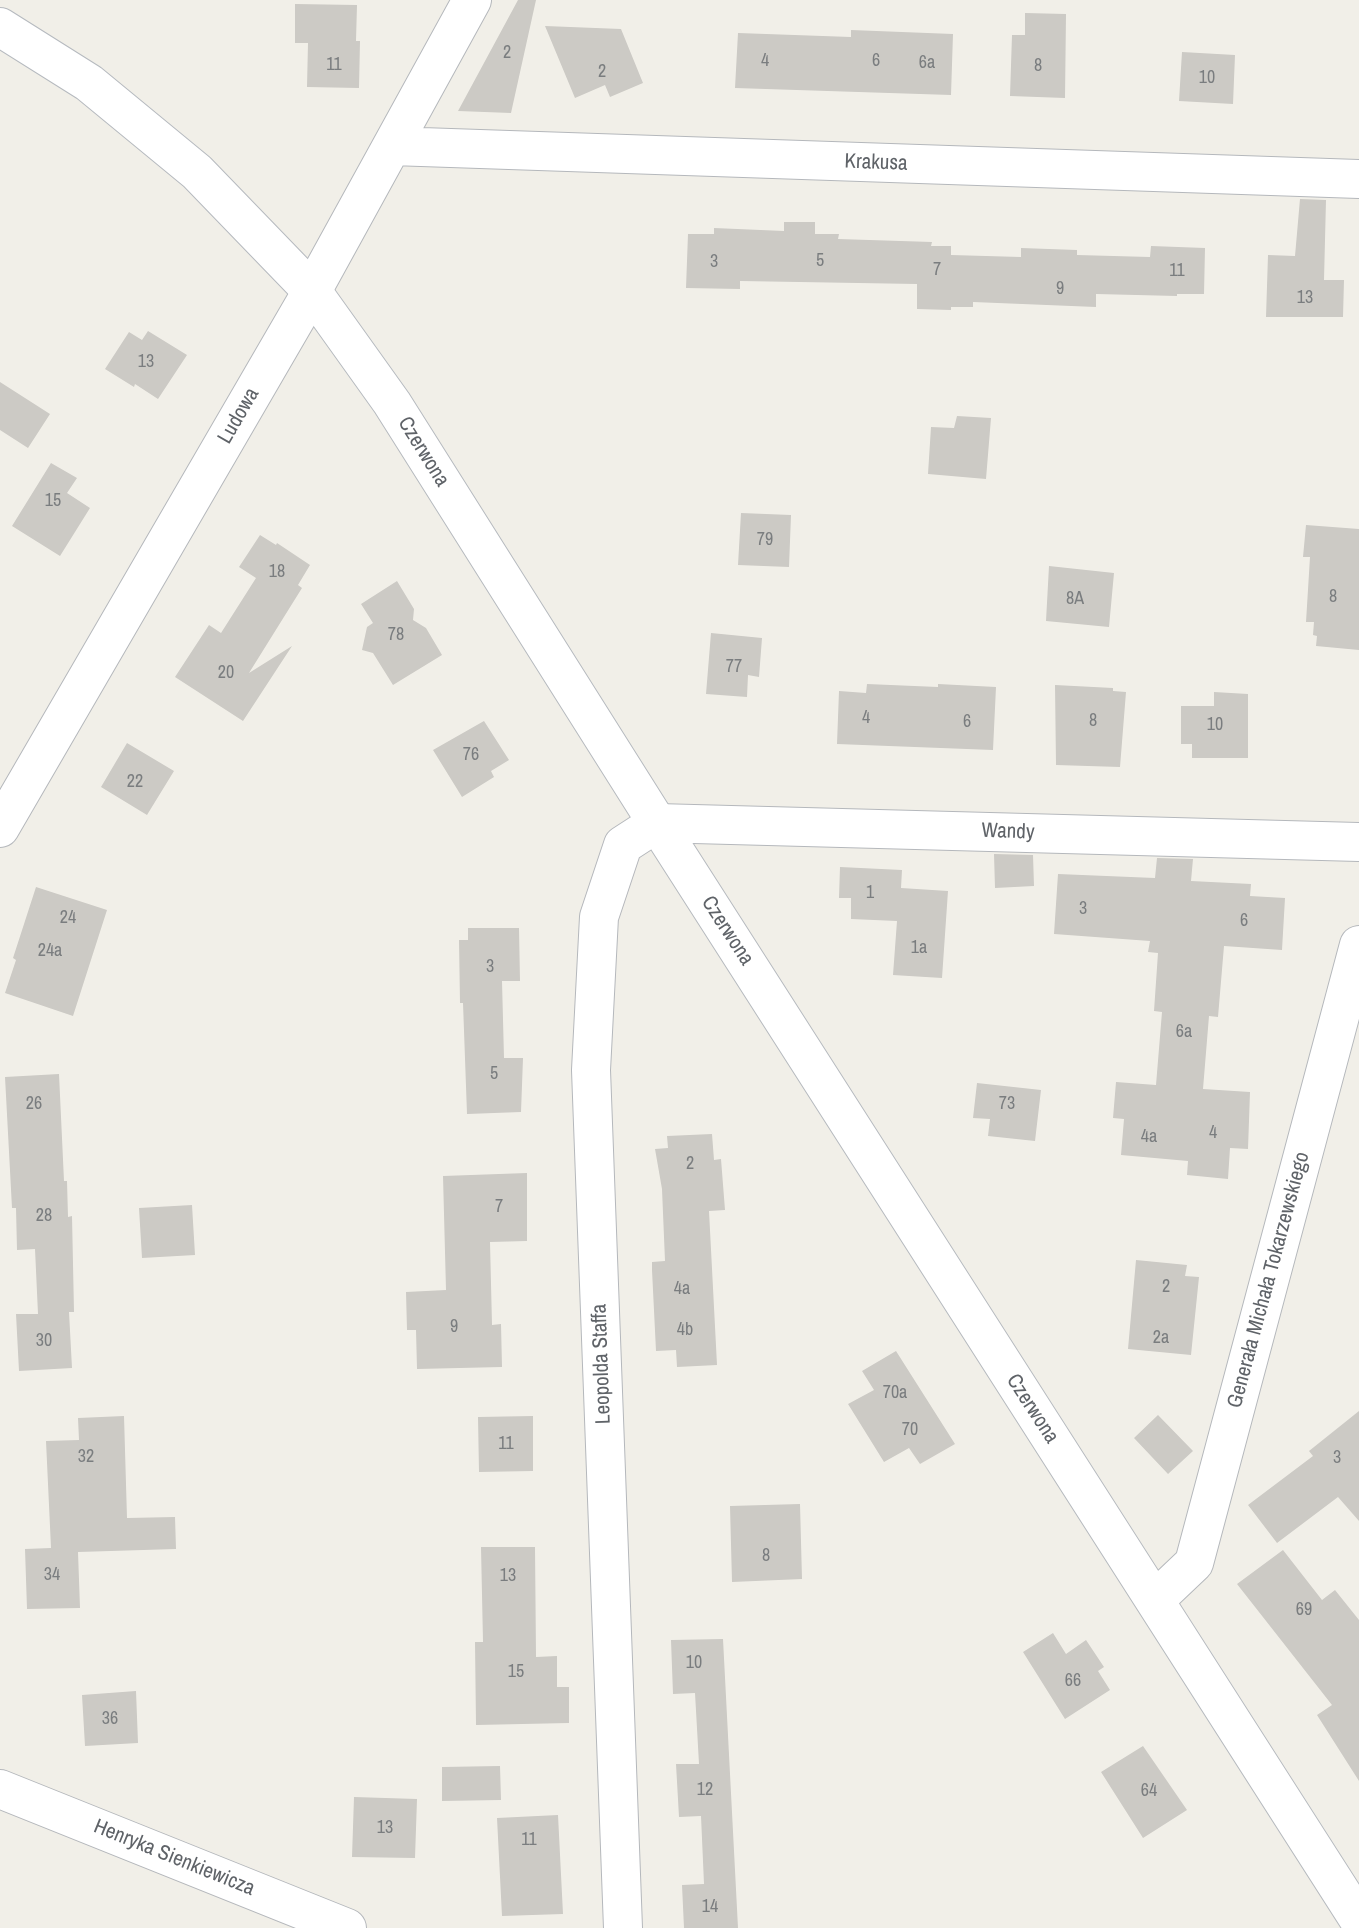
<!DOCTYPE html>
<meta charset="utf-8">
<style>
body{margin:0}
canvas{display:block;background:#f1efe8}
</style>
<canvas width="1359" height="1928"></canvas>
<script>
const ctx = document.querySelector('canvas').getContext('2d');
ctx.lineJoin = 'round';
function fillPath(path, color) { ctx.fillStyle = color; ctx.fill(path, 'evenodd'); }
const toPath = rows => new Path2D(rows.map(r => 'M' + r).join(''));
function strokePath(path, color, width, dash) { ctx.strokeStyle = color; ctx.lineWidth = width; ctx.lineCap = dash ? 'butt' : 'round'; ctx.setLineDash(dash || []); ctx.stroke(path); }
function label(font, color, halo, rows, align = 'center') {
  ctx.font = font + ' "Archivo Narrow",sans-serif'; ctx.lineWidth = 7; ctx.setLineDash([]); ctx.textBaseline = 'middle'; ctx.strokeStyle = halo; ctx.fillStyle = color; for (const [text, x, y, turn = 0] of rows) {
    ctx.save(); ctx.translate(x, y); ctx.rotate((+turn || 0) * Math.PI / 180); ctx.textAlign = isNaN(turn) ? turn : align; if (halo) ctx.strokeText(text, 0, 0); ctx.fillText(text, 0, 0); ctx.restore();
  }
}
fillPath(toPath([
 [518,0,536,0,511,113,458,111],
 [295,4,357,5,356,41,360,41,359,88,307,87,308,43,295,43],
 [1025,13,1066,14,1065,98,1010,96,1012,35,1025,35],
 [545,26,621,29,643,83,610,97,605,85,575,98],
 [851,30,953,34,951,95,735,88,738,33,851,37],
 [1182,52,1235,55,1233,104,1179,101],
 [1300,199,1326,200,1324,280,1344,280,1343,317,1266,317,1268,255,1295,256],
 [784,222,815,222,815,234,839,234,838,239,932,242,931,246,951,246,951,255,1021,257,1021,248,1077,250,1077,255,1150,257,1151,246,1205,248,1204,294,1177,294,1177,296,1096,294,1096,307,973,302,973,307,951,307,951,310,917,309,917,284,740,281,740,289,686,288,688,234,714,234,714,228,784,231],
 [148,331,187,355,158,399,135,384,134,387,105,369,129,332,142,340],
 [0,382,50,414,28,448,0,430],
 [957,416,991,418,986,479,928,474,931,427,954,428],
 [51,463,77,478,67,493,90,508,60,556,12,526],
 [741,513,791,515,789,567,738,565],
 [1306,525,1359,529,1359,650,1316,646,1317,636,1313,635,1314,622,1306,622,1310,557,1303,557],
 [260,535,276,545,277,543,310,565,298,585,302,588,249,673,292,646,243,721,175,677,209,625,221,633,256,578,239,567],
 [1049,566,1114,573,1109,627,1046,621],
 [397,581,414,609,413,620,426,628,442,655,393,685,373,653,362,650,367,627,373,623,361,604],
 [711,633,762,638,759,677,748,675,747,697,706,694],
 [867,684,938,687,938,684,996,687,993,750,837,744,839,691,866,693],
 [1055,685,1113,688,1113,691,1126,692,1120,767,1056,765],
 [1214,692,1248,694,1248,758,1192,758,1192,744,1181,744,1181,706,1214,706],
 [484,721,509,760,491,771,494,777,462,797,433,750],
 [127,743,174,771,147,815,101,787],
 [994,854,1033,855,1034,886,995,888],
 [1157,858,1193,859,1191,881,1251,884,1250,896,1285,898,1282,950,1224,946,1218,1017,1209,1016,1203,1089,1250,1092,1248,1149,1230,1148,1228,1179,1187,1175,1188,1161,1121,1155,1124,1119,1113,1118,1116,1082,1156,1085,1162,1012,1154,1011,1158,953,1148,952,1150,941,1054,934,1058,874,1155,878],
 [840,867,902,870,901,888,948,891,942,978,893,975,897,921,851,919,851,898,839,898],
 [36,887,107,910,73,1016,5,993,16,960,13,958],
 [468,928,519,928,520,981,502,981,504,1058,523,1058,521,1112,467,1114,463,1003,460,1003,459,940,468,940],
 [59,1074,64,1181,67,1181,68,1217,72,1216,74,1312,69,1312,72,1368,19,1371,16,1314,38,1314,35,1249,17,1250,16,1208,12,1208,5,1077],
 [977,1083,1041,1090,1035,1141,988,1136,990,1119,973,1118],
 [712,1134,714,1160,721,1159,725,1210,709,1211,717,1365,677,1367,676,1350,656,1351,652,1270,652,1262,665,1261,662,1189,655,1149,668,1148,667,1136],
 [527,1173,527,1241,490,1242,492,1325,501,1324,502,1367,417,1369,416,1330,407,1330,406,1292,446,1290,443,1176],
 [192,1205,195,1255,142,1258,139,1208],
 [1136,1260,1187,1265,1185,1276,1199,1277,1191,1355,1128,1349],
 [896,1351,955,1444,920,1464,909,1448,884,1462,848,1404,874,1390,862,1371],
 [1359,1411,1359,1521,1338,1497,1277,1543,1248,1505,1313,1456,1309,1451],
 [1158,1415,1193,1451,1168,1474,1134,1438],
 [124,1416,127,1518,175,1517,176,1549,78,1552,80,1608,27,1609,25,1549,51,1548,46,1441,79,1440,78,1418],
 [533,1416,533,1471,479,1472,478,1417],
 [800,1504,802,1579,732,1582,730,1506],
 [481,1547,535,1547,536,1657,557,1656,557,1687,569,1687,569,1723,476,1725,475,1642,483,1642],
 [1283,1550,1322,1600,1335,1590,1359,1620,1359,1781,1317,1715,1332,1705,1237,1584],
 [1053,1633,1066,1654,1086,1640,1104,1667,1098,1671,1110,1690,1065,1719,1023,1652],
 [723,1639,738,1928,684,1928,682,1885,704,1884,701,1816,679,1817,676,1764,699,1764,695,1693,673,1694,671,1640],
 [136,1691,138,1743,85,1746,82,1695],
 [1143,1746,1187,1810,1143,1838,1101,1772],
 [500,1766,501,1800,442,1801,442,1767],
 [354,1797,417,1799,415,1858,352,1857],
 [558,1815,563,1914,502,1916,497,1818]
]), '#cccac5');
const street = toPath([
 [392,146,1359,179],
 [0,828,312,291,472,0],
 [1155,1600,1194,1563,1359,945],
 [0,1789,347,1928],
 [623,1928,591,1070,599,917,623,845,657,823,1359,842]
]);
const secondary = toPath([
 [0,27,89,83,197,172,312,291,392,403,657,823,1359,1920]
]);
strokePath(street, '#b5b8bc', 40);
strokePath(secondary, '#b6babf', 40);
strokePath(street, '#fff', 38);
strokePath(secondary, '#fff', 38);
label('18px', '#7a7d7f', null, [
 ["2",507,53],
 ["4",765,61],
 ["6",876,61],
 ["6a",927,63],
 ["11",334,65],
 ["8",1038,66],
 ["2",602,72],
 ["10",1207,78],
 ["5",820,261],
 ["3",714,262],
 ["7",937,270],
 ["11",1177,271],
 ["9",1060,289],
 ["13",1305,298],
 ["13",146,362],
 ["15",53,501],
 ["79",765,540],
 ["18",277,572],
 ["8",1333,597],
 ["8A",1075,599],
 ["78",396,635],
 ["77",734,667],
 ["20",226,673],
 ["4",866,718],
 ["8",1093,721],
 ["6",967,722],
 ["10",1215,725],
 ["76",471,755],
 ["22",135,782],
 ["1",870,893],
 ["3",1083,909],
 ["24",68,918],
 ["6",1244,921],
 ["1a",919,948],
 ["24a",50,951],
 ["3",490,967],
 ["6a",1184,1032],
 ["5",494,1074],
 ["26",34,1104],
 ["73",1007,1104],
 ["4",1213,1133],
 ["4a",1149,1137],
 ["2",690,1164],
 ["7",499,1207],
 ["28",44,1216],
 ["2",1166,1287],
 ["4a",682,1289],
 ["9",454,1327],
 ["4b",685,1330],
 ["2a",1161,1338],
 ["30",44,1341],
 ["70a",895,1393],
 ["70",910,1430],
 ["11",506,1444],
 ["32",86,1457],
 ["3",1337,1458],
 ["8",766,1556],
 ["34",52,1575],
 ["13",508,1576],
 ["69",1304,1610],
 ["10",694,1663],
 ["15",516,1672],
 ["66",1073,1681],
 ["36",110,1719],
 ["12",705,1790],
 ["64",1149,1791],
 ["13",385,1828],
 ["11",529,1840],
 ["14",710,1907]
]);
label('21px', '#5f6368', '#fff', [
 ["Krakusa",876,163,2],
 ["Ludowa",239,416,-60],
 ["Czerwona",423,452,58],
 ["Wandy",1008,832,2],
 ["Czerwona",727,931,57],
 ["Generała Michała Tokarzewskiego",1269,1280,-75],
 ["Leopolda Staffa",602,1364,-92],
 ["Czerwona",1032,1409,57],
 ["Henryka Sienkiewicza",174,1858,22]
]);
</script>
